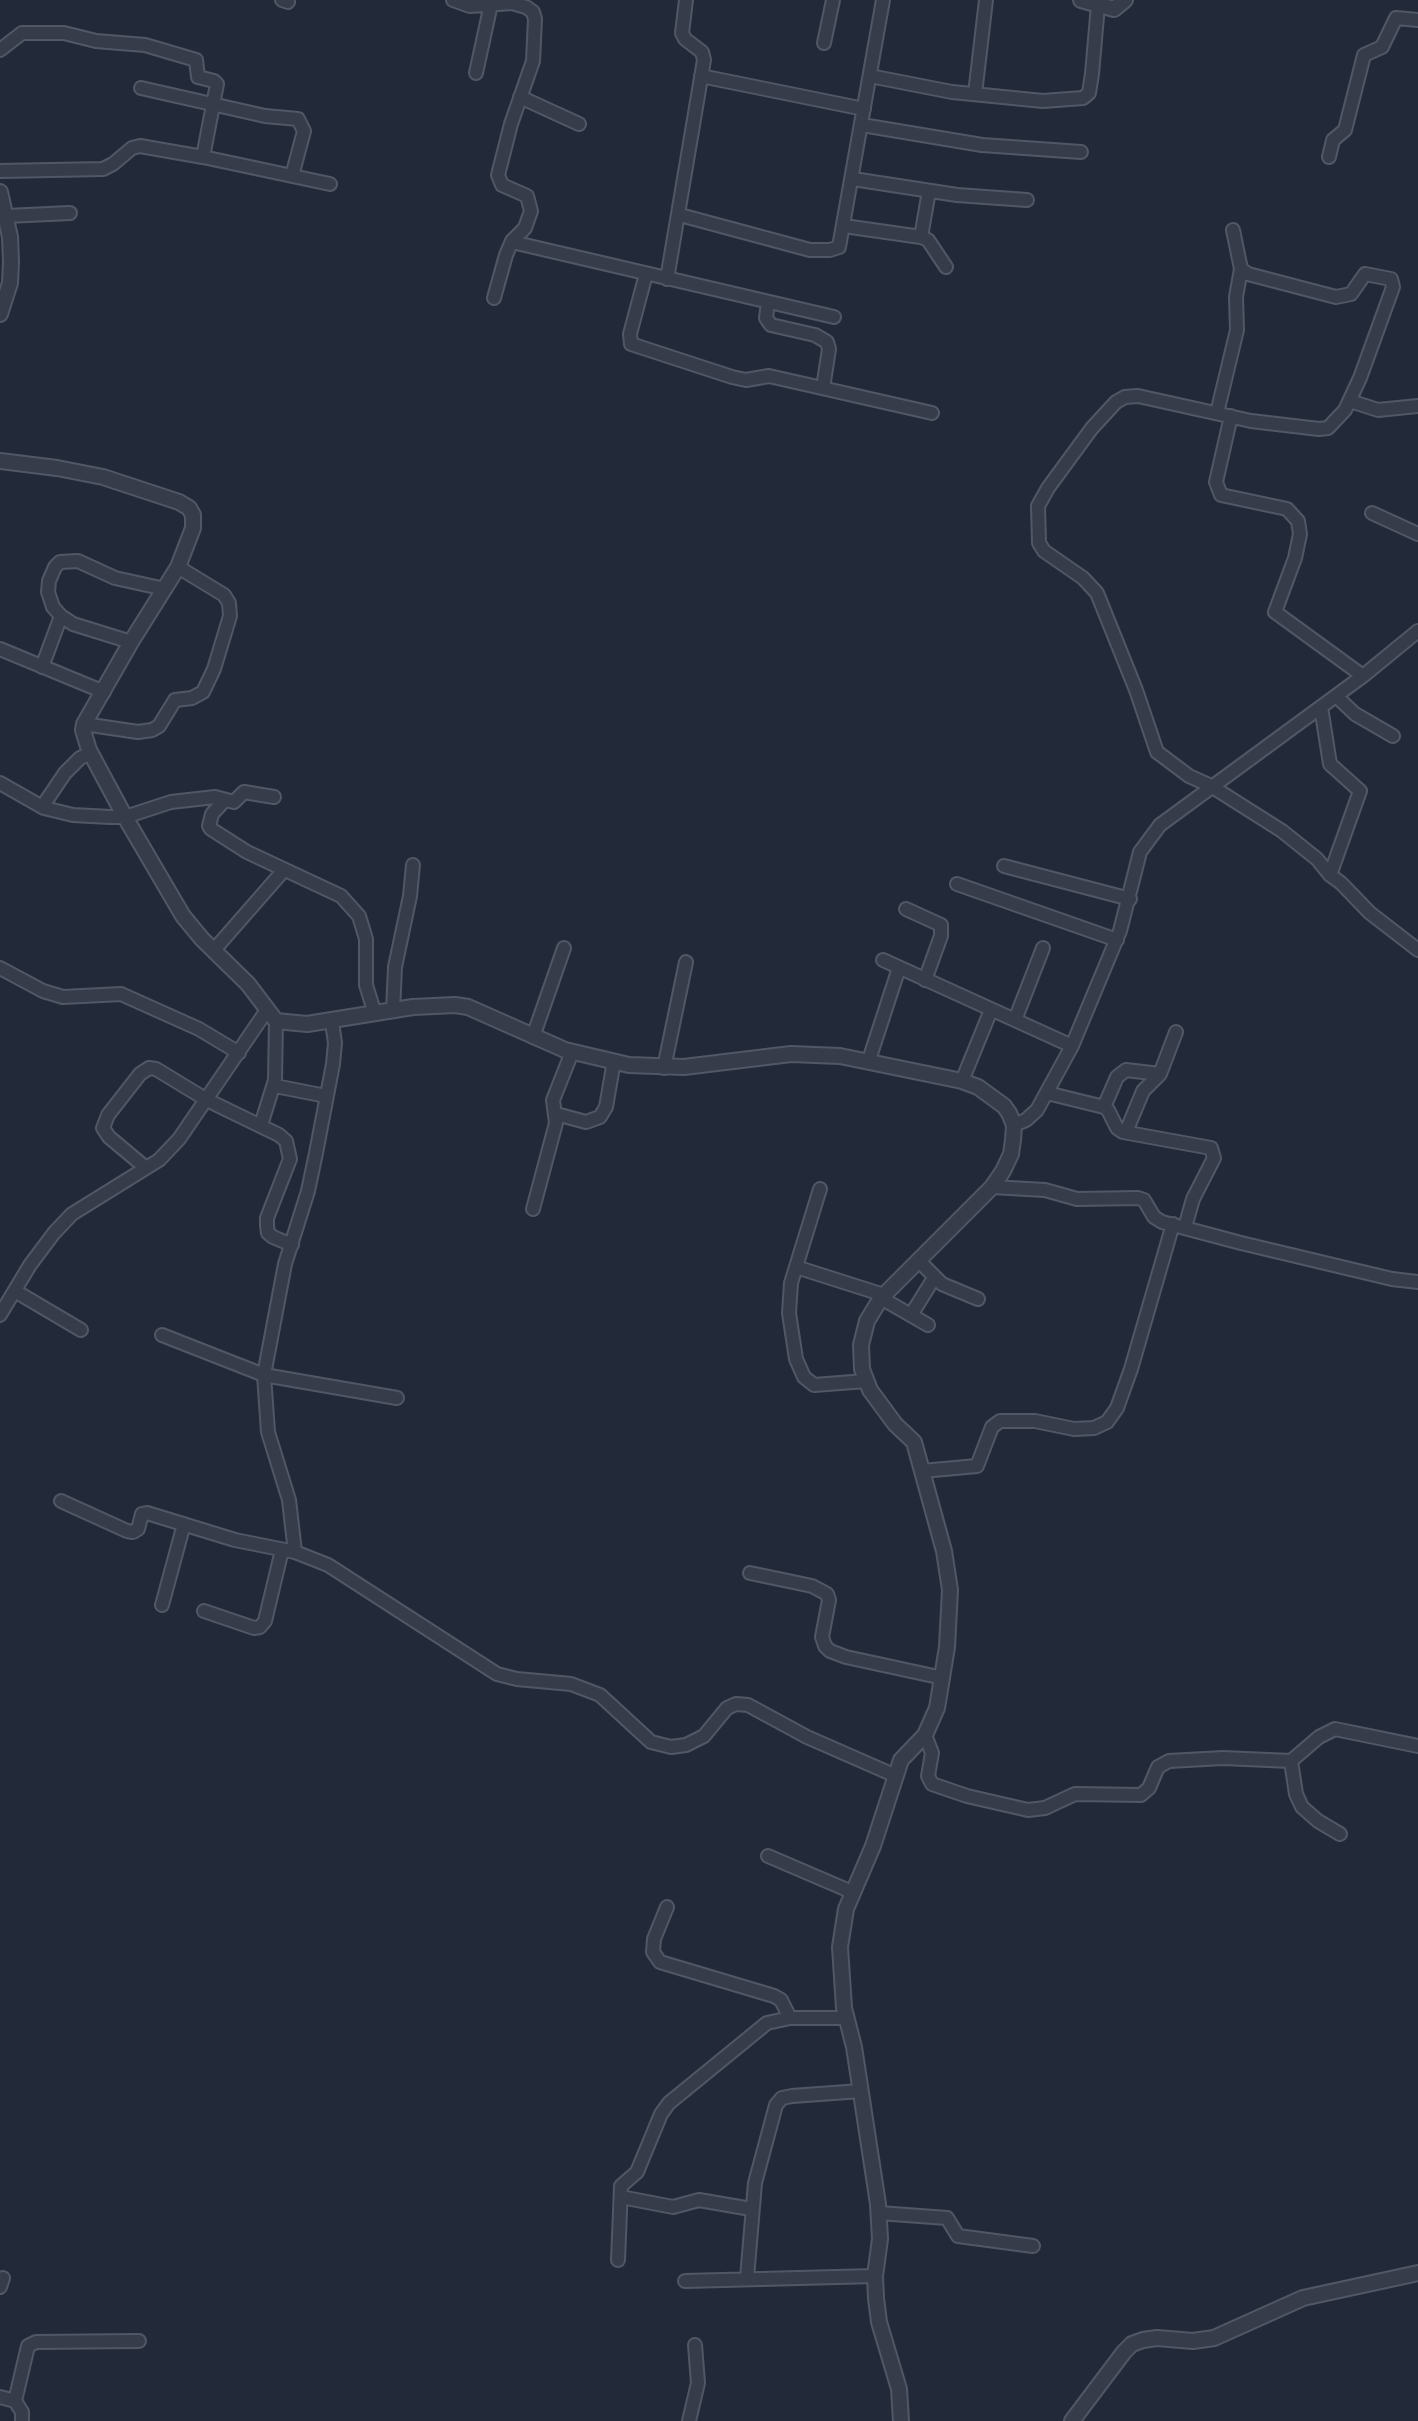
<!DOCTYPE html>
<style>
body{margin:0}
canvas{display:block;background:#222a3a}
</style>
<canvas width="1418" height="2421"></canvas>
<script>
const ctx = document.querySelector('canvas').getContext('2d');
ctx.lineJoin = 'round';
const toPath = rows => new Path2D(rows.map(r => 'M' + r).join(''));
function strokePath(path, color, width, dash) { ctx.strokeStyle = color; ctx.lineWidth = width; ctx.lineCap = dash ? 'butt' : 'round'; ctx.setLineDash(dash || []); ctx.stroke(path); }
const minor = toPath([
 [282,0,288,2],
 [453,0,470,6,512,3,526,7,533,12,535,19,533,61,511,124,498,175,502,185,527,196,531,211,525,228,512,241,506,255,494,298],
 [824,43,833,0],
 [0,50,22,33,64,33,96,41,145,45,196,60,198,77,214,81,217,84,203,157],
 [476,73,491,4],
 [701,76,864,109],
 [870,76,952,92,993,96,1043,101,1083,98,1089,93,1092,74,1098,5],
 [141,88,265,116,298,119,304,131,292,176],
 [975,94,986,0],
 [520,97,579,124],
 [862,125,982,145,1081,152],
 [1329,157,1333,140,1345,130,1364,55,1382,47,1396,18,1418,20],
 [0,171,103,169,113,164,132,148,140,146,203,157,330,184],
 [853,179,957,195,1027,200],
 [680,215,810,250,830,250,839,247,883,0],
 [6,216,70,213],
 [844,226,921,237,928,240,946,267],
 [1233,230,1241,269,1248,274,1336,297,1351,294,1365,274,1391,279,1393,287,1360,378,1345,410,1328,428,1319,429,1251,421,1138,396,1125,397,1116,402,1092,428,1048,488,1038,506,1039,543,1044,551,1083,578,1097,593,1136,690,1157,752,1189,776,1211,786,1282,831,1317,859,1330,875,1341,883,1370,913,1418,950],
 [921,237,929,191],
 [512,242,834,317],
 [646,274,630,334,631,344,732,377,746,380,769,376,932,413],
 [667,279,704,60,702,52,685,39,682,33,686,0],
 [768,302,766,318,771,325,815,335,827,342,829,349,823,388],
 [1350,401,1378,410,1418,406],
 [1217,413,1237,330,1236,297,1241,269],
 [1231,416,1216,482,1221,495,1287,509,1298,521,1300,534,1295,558,1275,612,1363,676],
 [1372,513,1418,534],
 [131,642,73,624,61,616,53,607,48,592,49,581,55,567,60,562,78,561,115,578,165,589],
 [0,649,104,692],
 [42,667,61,616],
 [1336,696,1355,714,1393,736],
 [1321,707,1330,764,1360,791,1330,875],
 [84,724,138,732,152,730,159,726,175,700,192,698,203,692,214,669,230,616,229,603,224,595,178,567],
 [0,783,44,808,73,815,110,817,125,817,171,802,215,797,234,802,244,792,274,797],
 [225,800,212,814,209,826,211,829,247,852,341,896,359,916,366,939,366,985,375,1014],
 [42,807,65,773,80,758,91,753],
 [1004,866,1130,899],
 [957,884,1117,940],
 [906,909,941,925,941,936,925,980],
 [214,950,284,870],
 [883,960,1072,1046],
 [0,968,43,991,63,997,121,994,199,1029,239,1053],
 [393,1011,395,967,410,896,413,865],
 [1015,1020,1043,948],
 [533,1037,564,948],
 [869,1060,899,968],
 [664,1068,686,962],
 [962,1081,991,1010],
 [275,1086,326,1096],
 [1047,1093,1104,1107,1108,1110,1117,1128,1123,1132,1211,1148,1214,1158,1193,1199,1185,1227],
 [1104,1107,1117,1077,1126,1070,1160,1074],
 [556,1114,586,1122,600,1117,606,1107,614,1061],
 [261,1125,275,1080,276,1021],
 [1014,1125,1026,1120,1037,1110,1072,1046,1120,931,1140,852,1160,825,1363,676,1418,631],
 [1126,1132,1143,1091,1160,1074,1176,1032],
 [146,1168,109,1137,103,1128,108,1115,140,1074,149,1068,156,1069,207,1100,279,1135,286,1141,290,1159,267,1218,267,1226,268,1233,273,1237,292,1245],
 [992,1187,1045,1190,1077,1199,1138,1198,1144,1200,1154,1217,1162,1222,1241,1243,1392,1279,1418,1282],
 [820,1189,791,1283,789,1313,796,1359,804,1377,814,1385,866,1381],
 [533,1209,556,1123,553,1100,572,1052],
 [918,1260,942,1284,978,1299],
 [796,1267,884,1295],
 [15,1291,81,1330],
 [881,1298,928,1325],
 [0,1315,30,1265,54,1233,72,1214,159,1160,179,1139,267,1010],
 [911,1315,934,1278],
 [162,1335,264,1375,397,1398],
 [922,1471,977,1466,992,1427,1000,1421,1035,1421,1074,1429,1094,1428,1107,1422,1117,1408,1131,1369,1173,1224],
 [61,1501,127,1531,133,1532,138,1529,142,1514,147,1513,235,1540,295,1552,328,1565,497,1674,517,1679,571,1684,600,1695,651,1742,671,1747,686,1745,704,1736,727,1708,736,1704,748,1705,807,1737,896,1776],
 [295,1552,289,1500,268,1432,264,1375,285,1264,308,1191,316,1153,333,1064,335,1043,332,1022],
 [750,1573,812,1586,827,1594,829,1600,822,1637,825,1646,830,1651,846,1657,943,1678],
 [162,1605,184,1524],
 [204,1611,254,1628,260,1627,265,1621,282,1550],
 [925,1735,932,1753,928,1776,932,1784,967,1796,1028,1810,1045,1808,1075,1794,1141,1795,1149,1788,1158,1767,1169,1761,1223,1758,1291,1761,1319,1737,1335,1729,1418,1746],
 [1291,1761,1296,1794,1302,1807,1318,1821,1340,1834],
 [768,1856,852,1892],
 [667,1907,654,1939,653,1952,660,1962,774,1996,781,2000,790,2018],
 [621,2197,673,2207,699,2200,751,2209],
 [879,2213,947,2218,958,2236,1033,2246],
 [618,2260,621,2186,637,2172,661,2114,669,2103,767,2023,790,2018,846,2018],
 [747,2278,755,2183,776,2105,782,2098,792,2096,861,2091],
 [685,2281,875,2276],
 [0,2287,3,2278],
 [0,2397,15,2401,22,2412,22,2421],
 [15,2401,28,2346,36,2342,139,2341],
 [689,2421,698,2383,695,2345]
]);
const tertiary = toPath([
 [1081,0,1114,9,1125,0],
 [0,192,10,237,11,262,10,283,0,314],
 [0,461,57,468,103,477,179,502,189,508,193,515,193,528,178,567,131,642,84,724,83,730,89,750,125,817,183,916,202,939,248,984,276,1021,307,1024,413,1007,455,1005,468,1007,565,1050,629,1065,684,1067,791,1054,840,1056,962,1081,978,1087,1004,1106,1009,1113,1014,1125,1013,1140,1011,1154,1003,1171,992,1187,881,1298,867,1321,861,1345,862,1369,870,1390,895,1424,914,1442,944,1551,950,1590,947,1647,937,1708,925,1735,901,1760,873,1846,846,1909,840,1947,844,2008,854,2047,878,2204,880,2239,875,2276,876,2298,879,2322,899,2389,901,2421],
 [1072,2421,1124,2352,1132,2344,1143,2340,1157,2338,1193,2341,1214,2338,1303,2298,1418,2273]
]);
strokePath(minor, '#515765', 16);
strokePath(tertiary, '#515765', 18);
strokePath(minor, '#363c4a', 12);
strokePath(tertiary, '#363c4a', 14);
</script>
